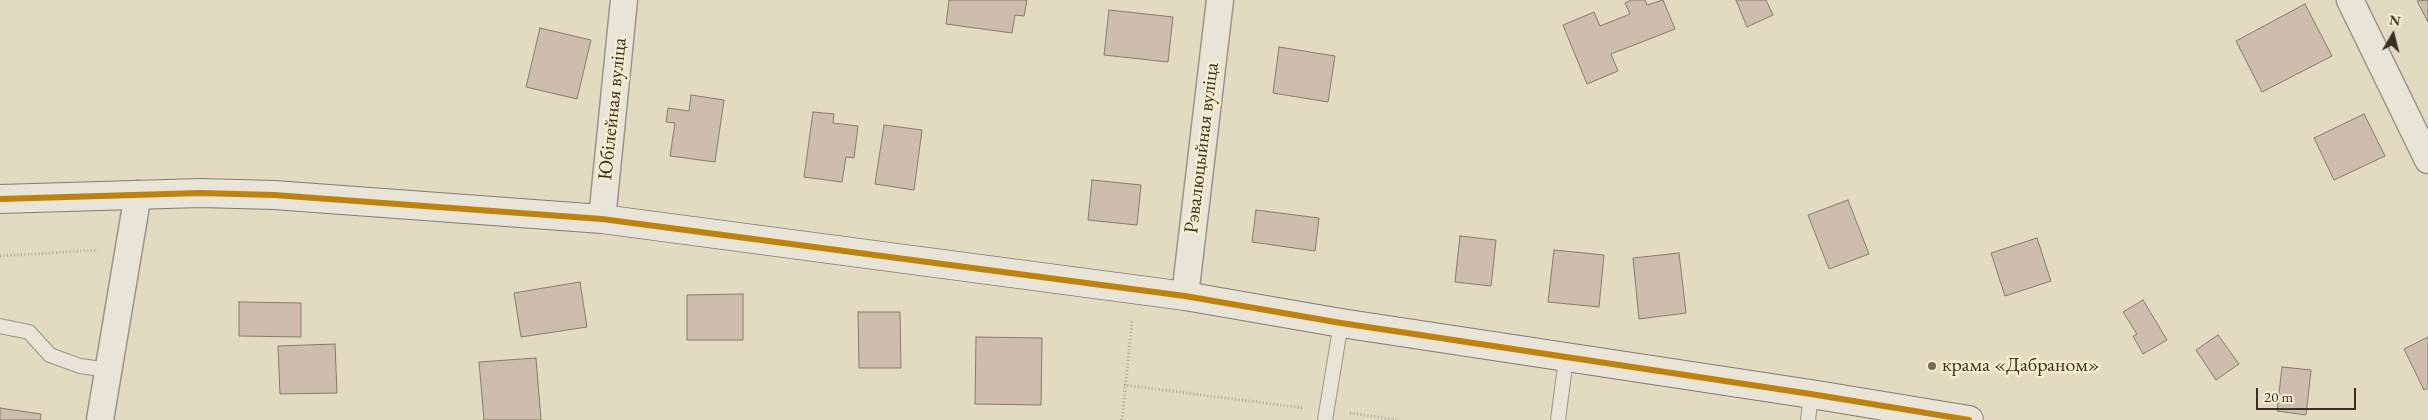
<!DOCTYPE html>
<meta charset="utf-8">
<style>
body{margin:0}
#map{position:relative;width:2428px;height:420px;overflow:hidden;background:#e3dbc1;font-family:"EB Garamond",serif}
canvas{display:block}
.north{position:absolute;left:2368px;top:10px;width:50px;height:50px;-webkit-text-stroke:4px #f6edce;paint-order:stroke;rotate:8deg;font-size:14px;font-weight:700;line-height:20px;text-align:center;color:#3b2d24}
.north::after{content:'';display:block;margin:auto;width:18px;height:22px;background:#3b2d24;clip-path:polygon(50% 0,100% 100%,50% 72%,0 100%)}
.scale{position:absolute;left:2256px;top:388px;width:100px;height:22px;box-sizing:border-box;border:2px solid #3b2d24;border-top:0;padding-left:6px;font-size:15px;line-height:18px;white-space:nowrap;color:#3b2d24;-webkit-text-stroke:4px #f6edce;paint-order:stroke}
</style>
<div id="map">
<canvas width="2428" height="420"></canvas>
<div class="north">N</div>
<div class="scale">20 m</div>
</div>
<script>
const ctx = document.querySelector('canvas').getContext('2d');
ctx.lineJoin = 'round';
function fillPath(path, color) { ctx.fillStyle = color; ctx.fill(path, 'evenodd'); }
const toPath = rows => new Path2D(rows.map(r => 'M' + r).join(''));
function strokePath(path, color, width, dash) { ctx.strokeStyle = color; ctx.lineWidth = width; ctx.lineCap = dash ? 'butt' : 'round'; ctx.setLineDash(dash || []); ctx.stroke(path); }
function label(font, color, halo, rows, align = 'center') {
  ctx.font = font + ' "EB Garamond",serif'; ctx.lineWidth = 5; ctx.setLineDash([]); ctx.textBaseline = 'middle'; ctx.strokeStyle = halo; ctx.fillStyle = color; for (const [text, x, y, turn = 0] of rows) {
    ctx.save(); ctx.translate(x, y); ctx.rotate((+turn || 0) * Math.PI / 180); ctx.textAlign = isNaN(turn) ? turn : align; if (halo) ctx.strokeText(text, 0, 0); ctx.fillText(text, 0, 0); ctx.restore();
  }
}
const building = toPath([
 [949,0,1027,0,1024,16,1015,15,1012,33,946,24,949,0],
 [1631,0,1645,0,1647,5,1663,0,1675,29,1611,54,1618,71,1587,84,1563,25,1594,12,1600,26,1630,14,1625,3,1631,0],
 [1736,0,1766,0,1773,15,1747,27,1736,0],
 [2428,0,2428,22,2417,1,2428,0],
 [2305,4,2332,56,2262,92,2236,41,2305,4],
 [1109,10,1173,17,1168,62,1104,55,1109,10],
 [540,28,591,40,577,99,526,87,540,28],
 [1279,47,1335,56,1328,102,1273,93,1279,47],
 [691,95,724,100,715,162,670,156,675,123,666,122,668,108,689,111,691,95],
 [813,112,834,114,833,123,858,126,854,158,846,157,842,182,804,177,813,112],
 [2364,114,2385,156,2334,180,2314,138,2364,114],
 [884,125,922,130,914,190,875,184,884,125],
 [1092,180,1141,185,1137,225,1088,220,1092,180],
 [1848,200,1869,254,1829,269,1808,215,1848,200],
 [1256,210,1319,218,1315,251,1252,242,1256,210],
 [1460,236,1496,240,1491,286,1455,282,1460,236],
 [2037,238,2051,281,2005,296,1991,253,2037,238],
 [1554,250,1604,255,1599,307,1548,302,1554,250],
 [1679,253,1686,313,1639,319,1633,258,1679,253],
 [580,282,587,327,521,337,514,293,580,282],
 [743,294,743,340,687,340,687,295,743,294],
 [2143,300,2167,340,2143,354,2133,336,2137,334,2123,312,2143,300],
 [239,302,301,303,301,337,239,336,239,302],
 [858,312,900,312,901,368,859,368,858,312],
 [2218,335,2239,364,2216,380,2196,350,2218,335],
 [976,337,1042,338,1041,405,975,404,976,337],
 [2428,337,2428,388,2424,390,2404,349,2428,337],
 [335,344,337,393,280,394,278,346,335,344],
 [536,358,541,420,484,420,479,362,536,358],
 [2282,367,2311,370,2306,415,2277,411,2282,367],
 [0,408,41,414,40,420,0,420,0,408]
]);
fillPath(building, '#cebdad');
strokePath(building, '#837c6e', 1);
const service = toPath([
 [0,326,29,332,50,355,80,366,109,370],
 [1325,420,1341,323],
 [1558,420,1566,358],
 [1808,420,1811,394]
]);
const minor = toPath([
 [2350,0,2428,160],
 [602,219,624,0],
 [1185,296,1220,0],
 [100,420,138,194]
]);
const secondary = toPath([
 [0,199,200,193,274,195,602,219,1185,296,1341,323,1811,394,1969,420]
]);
strokePath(service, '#9a9484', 16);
strokePath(minor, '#9a9484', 29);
strokePath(secondary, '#837c6e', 30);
strokePath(toPath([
 [0,256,98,250],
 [1124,385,1304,408],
 [1350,413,1399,420],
 [1122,420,1132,321]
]), '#aaa59c', 3, [1, 2.5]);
strokePath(service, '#e8e4d7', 14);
strokePath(minor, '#e8e4d7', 26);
strokePath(secondary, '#e8e4d7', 28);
strokePath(toPath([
 [0,199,200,193,274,195,602,219,1185,296,1341,323,1811,394,1969,420]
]), '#bf820b', 6);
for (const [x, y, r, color] of [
 [1932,366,5,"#766a5b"]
]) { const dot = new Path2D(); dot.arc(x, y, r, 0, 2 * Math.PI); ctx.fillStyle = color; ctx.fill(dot); strokePath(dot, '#f6edce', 2); }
label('20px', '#3b2d24', '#f6edce', [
 ["Юбілейная вуліца",613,109,-84],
 ["Рэвалюцыйная вуліца",1202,148,-83]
]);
label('20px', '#3b2d24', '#f6edce', [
 ["крама «Дабраном»",1942,366]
], 'left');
</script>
